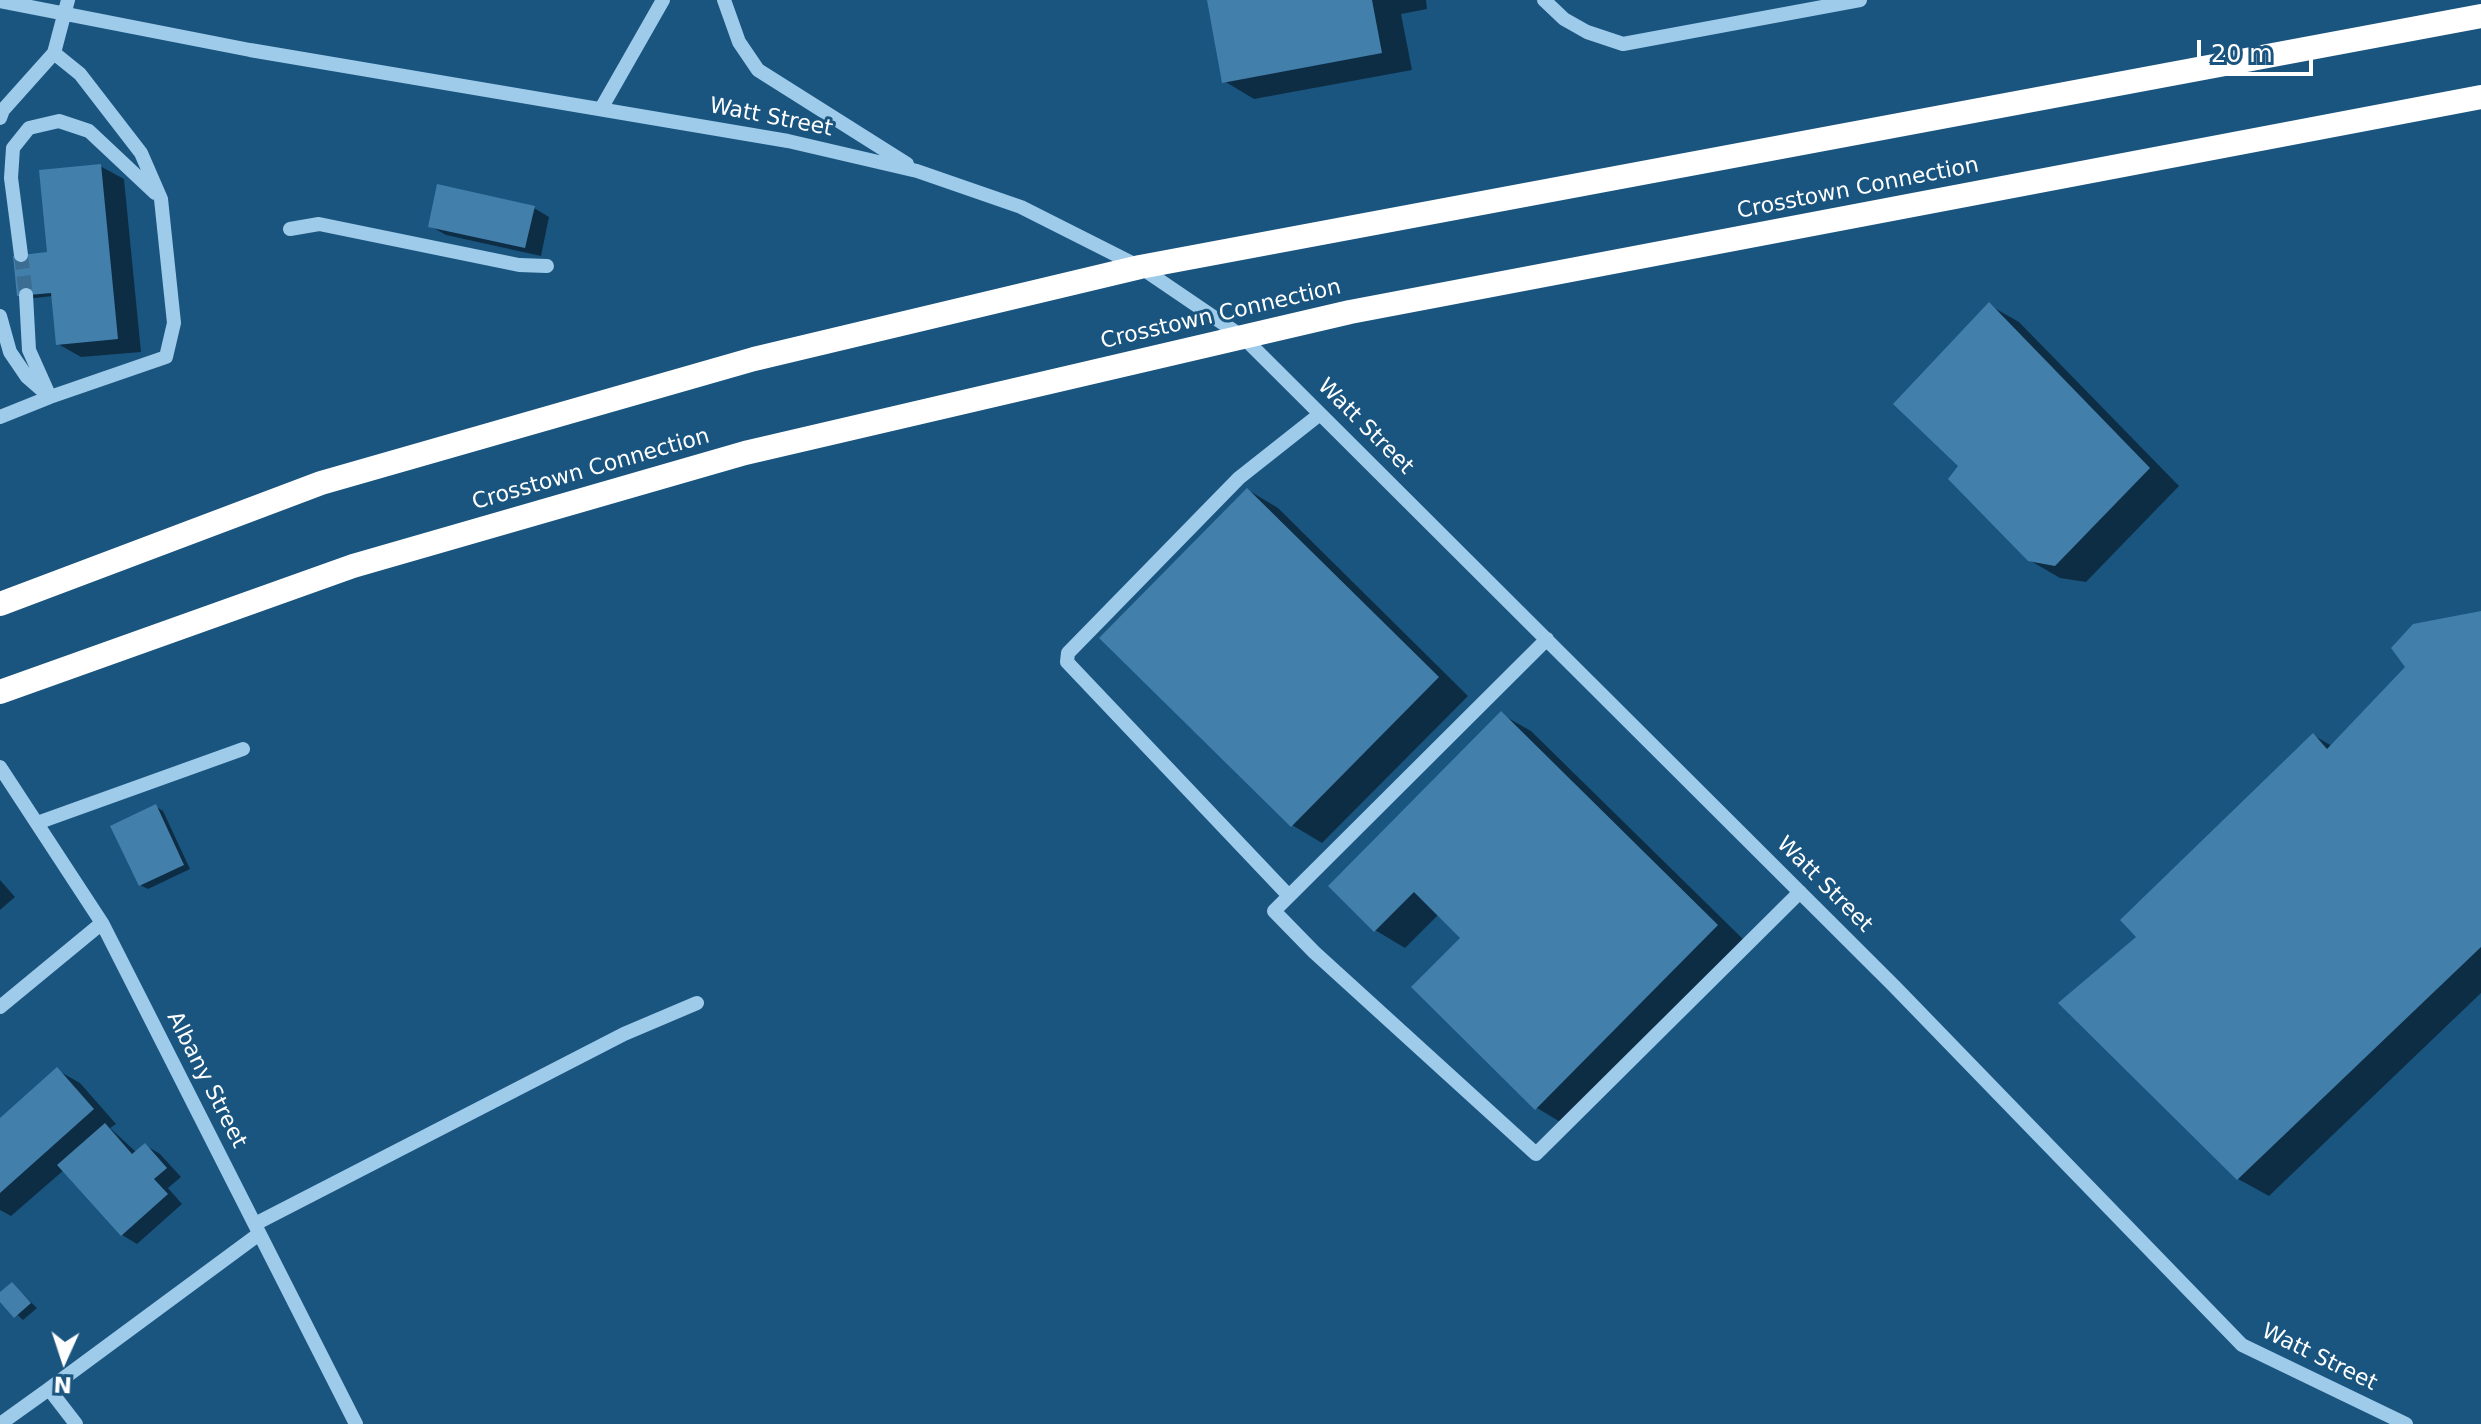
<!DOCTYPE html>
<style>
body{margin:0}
#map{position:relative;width:2481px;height:1424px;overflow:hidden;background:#1a5580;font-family:"DejaVu Sans",sans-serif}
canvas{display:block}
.north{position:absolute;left:24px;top:1320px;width:80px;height:80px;-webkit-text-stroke:6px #1a5580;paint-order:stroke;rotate:183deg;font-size:22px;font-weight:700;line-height:32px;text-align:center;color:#fff}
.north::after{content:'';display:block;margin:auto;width:28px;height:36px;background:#fff;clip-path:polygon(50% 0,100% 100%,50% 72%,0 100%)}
.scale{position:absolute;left:2197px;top:40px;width:116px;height:36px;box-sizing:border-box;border:4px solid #fff;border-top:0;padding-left:10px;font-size:24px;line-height:28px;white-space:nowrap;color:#fff;-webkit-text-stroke:6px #1a5580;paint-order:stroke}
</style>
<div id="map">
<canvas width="2481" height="1424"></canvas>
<div class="north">N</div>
<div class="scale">20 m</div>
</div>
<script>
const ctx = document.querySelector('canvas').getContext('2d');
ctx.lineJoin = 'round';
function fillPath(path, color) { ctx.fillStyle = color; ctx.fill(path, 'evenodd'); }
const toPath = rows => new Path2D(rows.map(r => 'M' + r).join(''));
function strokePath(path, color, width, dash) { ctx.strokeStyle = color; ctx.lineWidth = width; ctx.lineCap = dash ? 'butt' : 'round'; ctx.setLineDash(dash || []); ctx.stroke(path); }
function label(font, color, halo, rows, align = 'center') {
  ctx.font = font + ' "DejaVu Sans",sans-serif'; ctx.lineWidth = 6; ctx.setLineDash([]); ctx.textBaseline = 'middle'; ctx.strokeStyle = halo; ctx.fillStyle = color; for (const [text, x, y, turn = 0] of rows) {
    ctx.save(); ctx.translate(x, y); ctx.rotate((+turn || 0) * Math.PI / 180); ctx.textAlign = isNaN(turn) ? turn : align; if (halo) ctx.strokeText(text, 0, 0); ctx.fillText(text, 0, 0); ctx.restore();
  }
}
fillPath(toPath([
 [1209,0,1426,0,1427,9,1401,14,1412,70,1254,99,1224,81],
 [100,166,124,179,141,352,81,357,58,344,53,296,26,299,46,254],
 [534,208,549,217,541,256,446,235,430,226],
 [1989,305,2019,322,2179,486,2086,582,2060,578,2029,560,1960,466],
 [1248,490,1278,508,1468,696,1322,843,1292,825],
 [2481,613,2481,993,2269,1196,2238,1179,2061,1003,2139,937,2313,735,2332,746],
 [1501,714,1531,731,1747,943,1567,1126,1537,1108,1463,938,1439,914,1405,948,1375,930],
 [155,806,163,811,190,869,148,889,140,885],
 [0,880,15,897,0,910],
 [57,1070,80,1083,116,1124,110,1128,136,1152,145,1145,160,1154,181,1177,168,1188,182,1204,137,1244,122,1235,64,1170,11,1216,0,1210,0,1120],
 [12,1284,37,1308,23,1320,0,1299]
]), '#0007');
fillPath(toPath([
 [1207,0,1372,0,1382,53,1222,83],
 [101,164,118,339,56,345,51,293,17,296,13,256,47,252,39,170],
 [437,184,535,206,525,248,428,227],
 [1989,302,2150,468,2055,566,2028,561,1948,479,1958,466,1893,404],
 [1247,488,1439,677,1291,827,1099,638],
 [2481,611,2481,947,2237,1180,2058,1003,2136,937,2120,920,2313,733,2327,749,2405,667,2391,648,2413,624],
 [1501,711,1718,925,1535,1110,1411,987,1460,938,1414,892,1374,932,1328,886],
 [156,804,184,865,139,886,110,826],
 [57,1067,94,1109,0,1193,0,1118],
 [105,1123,132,1154,145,1143,167,1168,154,1179,168,1194,121,1236,57,1165],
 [12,1282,31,1303,14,1318,0,1302,0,1292]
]), '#437fab');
strokePath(toPath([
 [21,255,26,295]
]), '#3c6e93', 14, [14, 7]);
strokePath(toPath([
 [724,0,739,42,758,70,907,164],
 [1544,0,1564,19,1587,32,1623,44,1860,0],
 [0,1,250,50,788,141,917,171,1021,207,1140,267,1243,337,1894,986,2242,1345,2406,1424],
 [602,107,663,0],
 [0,118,3,110,54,53,68,0],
 [290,229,319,224,519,265,547,266],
 [21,255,11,178,13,148,29,128,59,121,89,131,155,193],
 [0,316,10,352,27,377,50,397,166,357,174,323,161,199,141,153,80,74,54,53],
 [0,417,50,397,29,350,26,295],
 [1547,639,1274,911,1314,952,1536,1154,1800,892],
 [0,767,102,923,356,1424],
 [37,823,243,749],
 [1289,896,1067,662,1068,653,1239,478,1320,414],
 [0,1007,102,923],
 [255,1224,624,1034,697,1003],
 [0,1424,49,1389],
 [76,1424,49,1389,259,1234]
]), '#9ecbea', 14);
strokePath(toPath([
 [0,604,321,483,754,359,1140,267,2481,16],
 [0,692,353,566,745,453,1350,312,2481,97]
]), '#fff', 24);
label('22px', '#fff', '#1a5580', [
 ["Watt Street",771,118,11],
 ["Crosstown Connection",1858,189,-11],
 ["Crosstown Connection",1221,315,-13],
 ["Watt Street",1365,427,45],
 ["Crosstown Connection",591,470,-16],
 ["Watt Street",1824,885,45],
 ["Albany Street",206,1080,63],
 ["Watt Street",2319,1358,26]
]);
</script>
